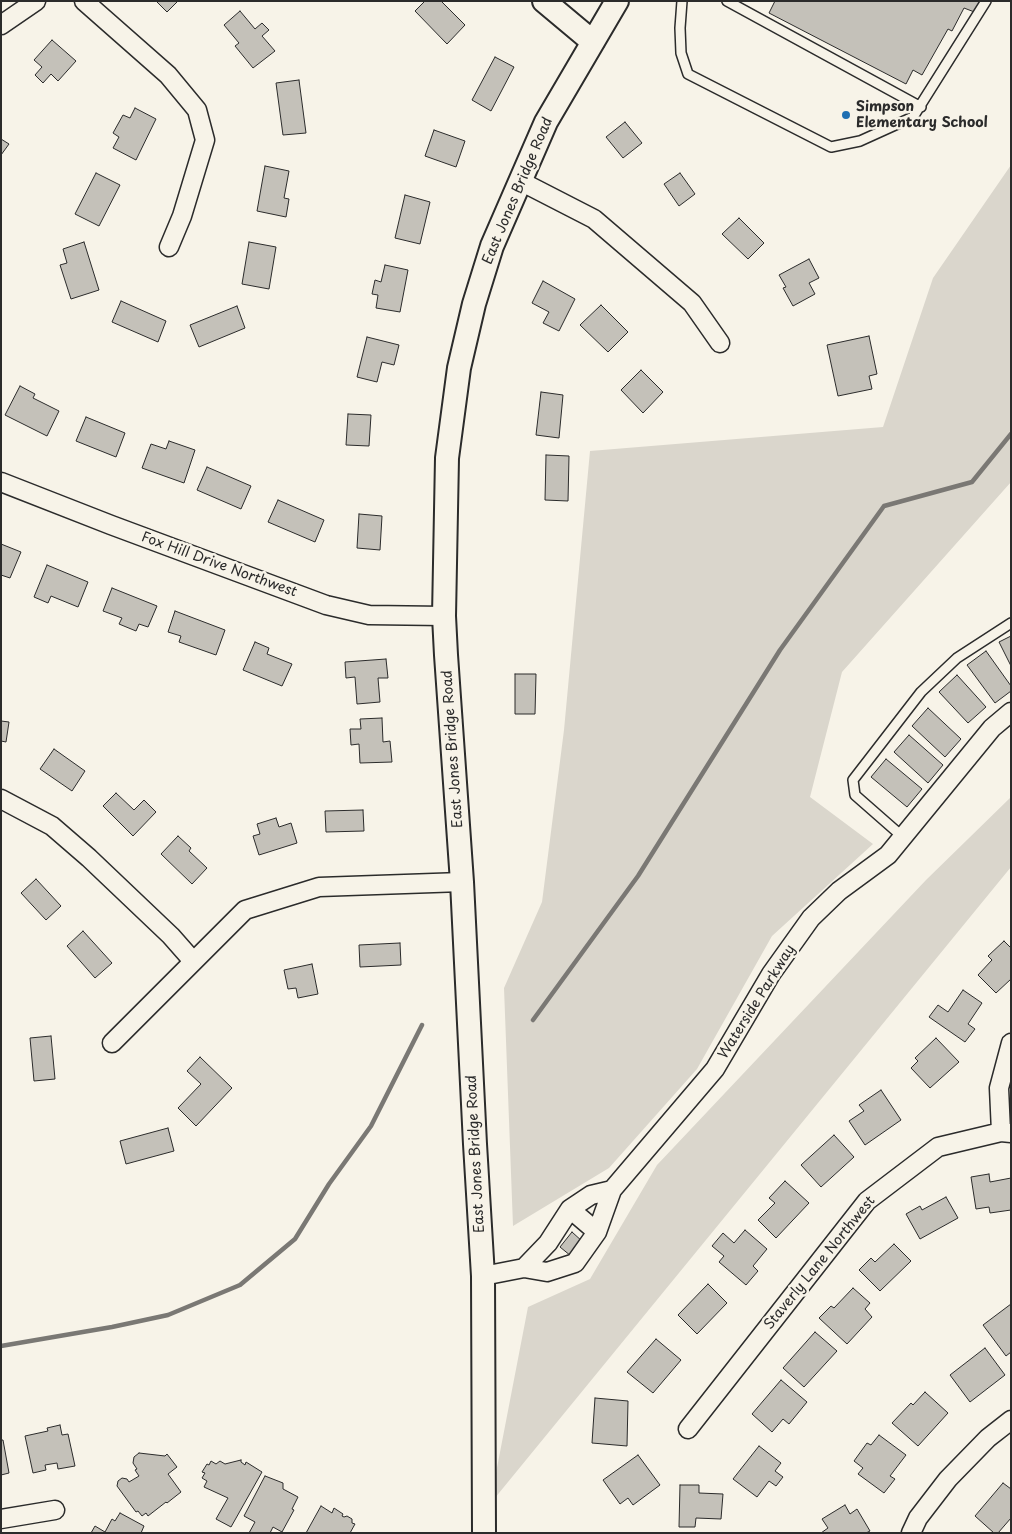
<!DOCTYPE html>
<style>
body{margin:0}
#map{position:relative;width:1012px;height:1534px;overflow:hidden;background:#f7f3e8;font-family:"Playpen Sans",sans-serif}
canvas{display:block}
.frame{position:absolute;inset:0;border:2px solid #2b2b2b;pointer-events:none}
</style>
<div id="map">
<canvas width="1012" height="1534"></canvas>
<div class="frame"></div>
</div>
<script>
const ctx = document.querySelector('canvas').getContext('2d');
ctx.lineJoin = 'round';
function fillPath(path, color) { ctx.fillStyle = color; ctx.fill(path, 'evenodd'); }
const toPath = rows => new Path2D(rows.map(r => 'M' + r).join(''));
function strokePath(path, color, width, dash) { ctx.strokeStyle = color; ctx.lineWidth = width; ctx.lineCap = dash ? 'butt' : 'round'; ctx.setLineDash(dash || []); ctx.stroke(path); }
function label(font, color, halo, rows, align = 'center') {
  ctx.font = font + ' "Playpen Sans",sans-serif'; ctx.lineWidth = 5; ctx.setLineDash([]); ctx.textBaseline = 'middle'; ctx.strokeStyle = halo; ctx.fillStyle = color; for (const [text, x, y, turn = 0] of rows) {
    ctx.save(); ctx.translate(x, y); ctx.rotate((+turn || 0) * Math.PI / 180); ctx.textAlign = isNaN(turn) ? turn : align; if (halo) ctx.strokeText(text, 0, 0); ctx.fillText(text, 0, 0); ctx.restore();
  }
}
fillPath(toPath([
 [1011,165,1011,482,842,672,810,797,873,844,772,936,697,1069,609,1168,513,1226,504,988,542,902,564,730,590,451,883,427,933,278],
 [1011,797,1011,867,490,1504,528,1307,590,1279,657,1165,926,880]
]), '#dad6cc');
strokePath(toPath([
 [533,1020,638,876,780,650,884,506,972,482,1011,434],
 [1,1346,112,1327,168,1315,240,1285,295,1239,329,1184,371,1126,422,1025]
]), '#7a7874', 4.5);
const building = toPath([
 [156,1,178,1,167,12,156,1],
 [425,1,441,1,465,25,447,44,415,11,425,1],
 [775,1,984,1,977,13,964,8,952,31,948,29,922,75,913,70,906,84,769,13,775,1],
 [240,11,255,29,262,23,269,30,262,36,275,51,253,68,235,46,239,43,224,25,240,11],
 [52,40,76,61,58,81,51,74,43,83,35,75,42,67,34,60,52,40],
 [495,57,514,67,491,111,472,100,495,57],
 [299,80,306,133,283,135,276,83,299,80],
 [135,108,156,119,136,160,113,148,119,137,113,133,123,115,130,118,135,108],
 [625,122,642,143,623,158,606,137,625,122],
 [434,130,465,141,456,167,425,156,434,130],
 [1,139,9,144,1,155,1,139],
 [265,166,289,171,284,198,289,199,286,217,257,211,265,166],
 [96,173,120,185,99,226,75,214,96,173],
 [680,173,695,194,679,206,664,184,680,173],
 [405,195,430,202,420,244,395,238,405,195],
 [739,218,764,243,748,259,722,234,739,218],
 [84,242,99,290,71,299,60,265,67,263,63,249,84,242],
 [249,242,276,247,269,289,242,284,249,242],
 [809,259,819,278,809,283,815,294,793,306,783,288,786,287,779,275,809,259],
 [385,265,408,270,400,312,376,308,378,295,372,294,375,280,381,282,385,265],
 [543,281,575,299,559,331,543,323,549,312,532,303,543,281],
 [121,301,166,321,158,342,112,322,121,301],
 [601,305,628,332,608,352,580,325,601,305],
 [237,306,245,328,199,347,190,325,237,306],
 [869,336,877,374,869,376,872,389,838,396,827,345,869,336],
 [367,337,399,345,394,365,382,362,377,382,357,377,367,337],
 [641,370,663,392,643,413,621,390,641,370],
 [20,386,35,394,33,398,59,411,47,436,5,415,20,386],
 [541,392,563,395,559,438,536,435,541,392],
 [348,414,371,415,369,446,346,445,348,414],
 [86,417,125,433,116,457,76,441,86,417],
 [169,441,195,450,184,483,142,468,151,444,166,449,169,441],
 [546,455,569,456,568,501,545,500,546,455],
 [207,467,251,486,241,509,197,490,207,467],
 [278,500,324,520,315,542,268,522,278,500],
 [359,514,382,516,380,550,357,548,359,514],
 [1,544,21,552,10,578,1,575,1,544],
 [47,565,88,582,78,607,51,596,48,603,34,597,47,565],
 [112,588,157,606,148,627,139,624,136,631,119,624,122,618,103,611,112,588],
 [175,611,225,630,216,655,179,642,181,636,168,632,175,611],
 [1011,636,1011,666,999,642,1011,636],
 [255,642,269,648,267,654,292,664,282,686,243,670,255,642],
 [986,651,1011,686,1011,691,995,703,967,665,986,651],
 [386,659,388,678,378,678,380,702,357,704,355,677,346,678,345,662,386,659],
 [515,674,536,674,535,714,515,714,515,674],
 [957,675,986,707,968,723,939,692,957,675],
 [928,708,961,739,945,757,912,726,928,708],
 [382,718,383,742,390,741,392,762,360,763,359,744,351,745,350,729,361,729,360,719,382,718],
 [1,721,9,722,6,742,1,741,1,721],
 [909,735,943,765,928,783,894,752,909,735],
 [54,749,85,771,72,791,40,769,54,749],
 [886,759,922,789,907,807,871,777,886,759],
 [116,793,134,810,144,800,156,812,133,836,103,806,116,793],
 [363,810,364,831,326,832,325,811,363,810],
 [276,818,279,827,291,823,297,843,259,855,253,836,260,834,257,824,276,818],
 [178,836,191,848,189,851,207,868,192,884,161,854,178,836],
 [36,879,61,906,46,920,21,893,36,879],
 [83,931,112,963,95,978,67,946,83,931],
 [1004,941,1011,948,1011,979,996,993,978,975,992,960,988,956,1004,941],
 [400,943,401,965,360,967,359,945,400,943],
 [312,964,318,994,298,998,296,988,288,989,284,970,312,964],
 [963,990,982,1003,968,1024,975,1029,965,1042,929,1017,938,1005,948,1012,963,990],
 [51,1036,55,1079,34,1081,30,1038,51,1036],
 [936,1038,959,1062,930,1088,911,1068,918,1061,915,1058,936,1038],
 [200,1057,232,1088,196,1126,178,1108,201,1084,187,1071,200,1057],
 [881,1090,901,1120,865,1145,849,1121,864,1111,859,1105,881,1090],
 [168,1128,174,1151,126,1164,120,1141,168,1128],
 [834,1135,854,1157,821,1187,801,1165,834,1135],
 [989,1174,990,1182,1011,1178,1011,1210,990,1213,989,1207,976,1209,971,1177,989,1174],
 [785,1181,809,1203,776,1238,758,1220,775,1203,769,1198,785,1181],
 [946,1197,958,1218,920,1239,906,1214,920,1206,922,1210,946,1197],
 [745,1230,767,1249,753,1266,758,1271,746,1285,719,1262,724,1256,712,1246,723,1233,734,1243,745,1230],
 [572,1232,583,1242,571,1256,560,1247,572,1232],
 [894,1244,911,1261,880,1291,859,1270,871,1258,875,1262,894,1244],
 [708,1284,727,1303,697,1334,678,1315,708,1284],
 [853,1288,870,1303,865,1309,872,1317,847,1344,819,1318,831,1306,834,1308,853,1288],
 [1011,1304,1011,1352,1006,1356,983,1325,1011,1304],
 [815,1332,837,1351,804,1387,783,1368,815,1332],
 [656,1339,681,1360,653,1393,627,1372,656,1339],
 [985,1348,1005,1375,970,1402,950,1375,985,1348],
 [781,1380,807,1402,789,1424,783,1419,772,1432,752,1414,781,1380],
 [925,1392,948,1413,918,1446,892,1423,911,1403,913,1405,925,1392],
 [595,1398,628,1401,627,1446,592,1443,595,1398],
 [60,1425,62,1435,68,1434,75,1466,58,1469,57,1463,45,1465,46,1470,33,1473,25,1436,48,1431,47,1428,60,1425],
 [879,1435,906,1455,890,1476,895,1479,884,1493,858,1474,863,1468,854,1461,867,1443,871,1445,879,1435],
 [1,1440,3,1440,9,1473,1,1475,1,1440],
 [759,1446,781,1463,775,1471,783,1477,776,1486,769,1481,757,1497,733,1479,759,1446],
 [139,1453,165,1456,167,1454,177,1467,168,1474,181,1492,167,1503,166,1502,148,1516,146,1513,142,1516,138,1511,136,1512,117,1486,118,1481,122,1478,127,1479,129,1482,139,1476,135,1470,137,1469,133,1463,134,1457,139,1453],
 [638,1455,660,1485,633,1505,628,1498,620,1504,603,1480,638,1455],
 [241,1460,241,1462,245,1465,246,1462,262,1472,231,1527,216,1519,228,1498,204,1487,207,1481,202,1478,205,1473,202,1472,207,1464,209,1465,211,1461,216,1464,220,1461,225,1464,241,1460],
 [265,1476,283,1483,283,1489,298,1497,292,1509,294,1510,282,1532,273,1527,270,1533,249,1533,255,1522,244,1516,265,1476],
 [1003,1483,1011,1489,1011,1518,998,1533,994,1533,975,1516,1003,1483],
 [680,1485,699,1485,699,1493,723,1494,721,1519,696,1518,695,1527,679,1527,680,1485],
 [845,1505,850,1514,857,1509,870,1531,866,1533,821,1533,828,1528,822,1519,845,1505],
 [321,1506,332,1513,334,1508,343,1514,342,1516,344,1517,347,1516,352,1519,352,1523,355,1524,350,1533,306,1533,321,1506],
 [120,1513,144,1526,141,1533,91,1533,95,1526,105,1532,112,1519,115,1521,120,1513]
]);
fillPath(building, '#c4c1b9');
strokePath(building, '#2b2b2b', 1);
const service = toPath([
 [682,1,680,28,681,53,688,74,831,147,860,141,913,117,986,1],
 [727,1,921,107],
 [904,838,855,795,853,780,921,692,957,658,1011,623]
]);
const minor = toPath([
 [84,1,168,75,197,110,205,140,182,216,169,247],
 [1,25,36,1],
 [520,181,594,219,692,303,720,343],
 [1,482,111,525,326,605,369,615,444,616],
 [1,799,52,826,89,858,171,936,193,961],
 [112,1043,245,910,319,887,462,882],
 [1001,1132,999,1088,1011,1043],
 [570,1209,597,1232],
 [524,1268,548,1243,570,1209,591,1195,612,1190],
 [483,1276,524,1268,547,1272,575,1263,597,1232,612,1190,715,1069,771,974,811,918,839,891,888,855,992,728,1011,712],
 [688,1429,867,1201,938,1147,1001,1132,1011,1133],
 [1,1519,55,1510],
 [911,1533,918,1518,948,1479,988,1438,1011,1420]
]);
const tertiary = toPath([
 [544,1,593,42],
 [484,1533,483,1276,475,1144,462,882,446,655,444,616,447,458,459,368,474,304,492,246,546,122,617,1]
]);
strokePath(service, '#2b2b2b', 12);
strokePath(minor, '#2b2b2b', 21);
strokePath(tertiary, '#2b2b2b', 26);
strokePath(service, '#f7f3e8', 9);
strokePath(minor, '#f7f3e8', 18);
strokePath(tertiary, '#f7f3e8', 22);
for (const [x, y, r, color] of [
 [846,115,5,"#1f6fb2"]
]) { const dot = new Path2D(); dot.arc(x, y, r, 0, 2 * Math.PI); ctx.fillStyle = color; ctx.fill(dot); strokePath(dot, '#f7f3e8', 2); }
label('bold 14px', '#2b2b2b', '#f7f3e8', [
 ["Simpson",856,107],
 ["Elementary School",856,123]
], 'left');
label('14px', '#2b2b2b', '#f7f3e8', [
 ["East Jones Bridge Road",518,191,-67],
 ["Fox Hill Drive Northwest",219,565,20],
 ["East Jones Bridge Road",453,749,-94],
 ["Waterside Parkway",757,1002,-58],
 ["East Jones Bridge Road",476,1154,-93],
 ["Staverly Lane Northwest",820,1263,-51]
]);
</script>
